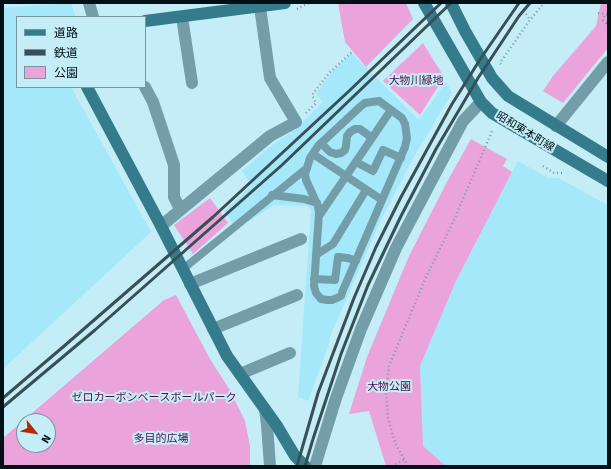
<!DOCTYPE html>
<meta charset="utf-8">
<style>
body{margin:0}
#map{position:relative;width:611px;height:469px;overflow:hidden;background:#c5edf7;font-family:Signika,"Noto Sans JP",sans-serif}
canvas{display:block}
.frame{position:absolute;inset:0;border:4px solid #001015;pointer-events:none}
.legend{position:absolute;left:16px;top:16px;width:130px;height:72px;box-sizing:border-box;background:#c5edf7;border:1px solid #76959d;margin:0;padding:5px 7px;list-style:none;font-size:12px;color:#001015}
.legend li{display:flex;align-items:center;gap:8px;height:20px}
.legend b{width:20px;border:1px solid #76959d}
.north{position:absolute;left:16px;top:413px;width:40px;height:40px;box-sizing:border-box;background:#c5edf7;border:1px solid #76959d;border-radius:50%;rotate:120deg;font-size:11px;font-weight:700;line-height:16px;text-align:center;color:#001015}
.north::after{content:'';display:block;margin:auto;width:14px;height:18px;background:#b42a00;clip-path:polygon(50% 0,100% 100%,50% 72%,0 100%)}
</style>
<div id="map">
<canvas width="611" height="469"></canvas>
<div class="frame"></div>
<ul class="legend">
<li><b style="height:5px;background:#347b8b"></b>道路</li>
<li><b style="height:5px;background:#384f55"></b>鉄道</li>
<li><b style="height:11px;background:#eaa4db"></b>公園</li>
</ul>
<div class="north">N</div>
</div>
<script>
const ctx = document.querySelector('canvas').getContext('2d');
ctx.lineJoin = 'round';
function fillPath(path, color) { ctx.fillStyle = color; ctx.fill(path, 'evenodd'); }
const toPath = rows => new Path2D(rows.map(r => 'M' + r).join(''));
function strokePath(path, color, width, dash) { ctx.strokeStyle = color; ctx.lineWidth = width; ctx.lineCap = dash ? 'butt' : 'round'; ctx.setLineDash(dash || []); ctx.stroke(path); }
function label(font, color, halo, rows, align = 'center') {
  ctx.font = font + ' Signika,"Noto Sans JP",sans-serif'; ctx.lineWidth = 4; ctx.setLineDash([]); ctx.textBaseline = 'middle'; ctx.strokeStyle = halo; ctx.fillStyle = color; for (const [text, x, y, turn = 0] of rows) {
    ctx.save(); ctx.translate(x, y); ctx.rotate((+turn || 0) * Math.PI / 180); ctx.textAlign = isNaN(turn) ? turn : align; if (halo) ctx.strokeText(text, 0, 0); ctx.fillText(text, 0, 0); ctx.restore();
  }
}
fillPath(toPath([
 [71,3,76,17,17,17,17,87,71,87,151,232,3,369,3,8],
 [351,53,419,120,446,82,452,93,415,155,380,222,329,339,330,341,308,401,298,397,311,210,307,206,274,205,237,229,224,211,252,185,242,171,271,146,295,130,323,102,316,94,331,73],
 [518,161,548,178,558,178,608,205,608,466,446,466,423,446,420,366,456,281]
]), '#a4e8f9');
fillPath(toPath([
 [338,3,406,3,413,19,366,67,345,42],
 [601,3,608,3,608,48,563,103,543,91,553,76,596,26],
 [423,43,444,77,420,115,383,81],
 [471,139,507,159,503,166,512,172,456,281,420,366,423,446,446,466,386,466,369,411,349,414,367,357,409,256,448,180],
 [210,198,228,223,193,254,174,225],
 [176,295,210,359,230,390,245,421,250,446,250,466,3,466,3,438,164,300],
 [24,421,48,421,48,445,24,445]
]), '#eaa4db');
strokePath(toPath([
 [297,9,309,3],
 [598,13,608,15],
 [526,14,530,20],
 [604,16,603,20,606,23,608,22],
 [501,64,500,63,530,20,544,3],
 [306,113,316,103,312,95,329,73,353,51],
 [543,166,554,173,565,173],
 [392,466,404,460],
 [408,466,395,443,388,418,386,392,389,366,426,277,454,220,493,129]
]), '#7c9ba4', 2.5, [1, 3]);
strokePath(toPath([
 [379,101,402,118,405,124,407,138,405,147,343,290,341,296,337,298,332,300,327,300,321,299,316,293,314,286,319,213,318,206,306,180,305,174,307,168,310,158,318,146,361,106,365,103,379,101],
 [321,143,330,152,336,154,341,153,345,150,346,146,347,136,350,132,355,129,360,129,372,138],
 [313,154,382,200],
 [356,162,373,171,383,150,401,158],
 [272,195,304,199,317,203],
 [319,216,391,110],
 [316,255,333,244,366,190],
 [183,269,307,168],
 [314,279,335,280,338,257,348,258,356,261]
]), '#739ea9', 8);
strokePath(toPath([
 [89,3,93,17],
 [182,17,192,83],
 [145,87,153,102,174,165,174,197,180,209],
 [556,126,608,62],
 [161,226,270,136,296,122,270,78,260,7],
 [190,284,301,239],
 [213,329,297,295],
 [240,374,290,353],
 [265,409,267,425,270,466],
 [315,466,336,398,361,329,396,248,463,121,481,102]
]), '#739ea9', 12);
strokePath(toPath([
 [424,3,481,102,492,113,608,181],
 [451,3,465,31,492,78,508,96,608,157],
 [145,21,285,3],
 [87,87,161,226,227,356,277,426,295,456,305,466]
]), '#347b8b', 12);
strokePath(toPath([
 [3,398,63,347,213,217,348,92,441,3],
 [3,407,95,330,282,165,451,3],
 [297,466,318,393,354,298,376,247,401,197,452,104,481,58,519,3],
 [305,466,313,439,341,354,368,285,401,216,436,149,478,78,519,16,530,3]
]), '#384f55', 3);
label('11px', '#550c4b', '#c5edf7', [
 ["大物川緑地",416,81],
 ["大物公園",389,387],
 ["ゼロカーボンベースボールパーク",154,398],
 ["多目的広場",161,439]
]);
label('11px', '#001015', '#c5edf7', [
 ["昭和東本町線",525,132,31]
]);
</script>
